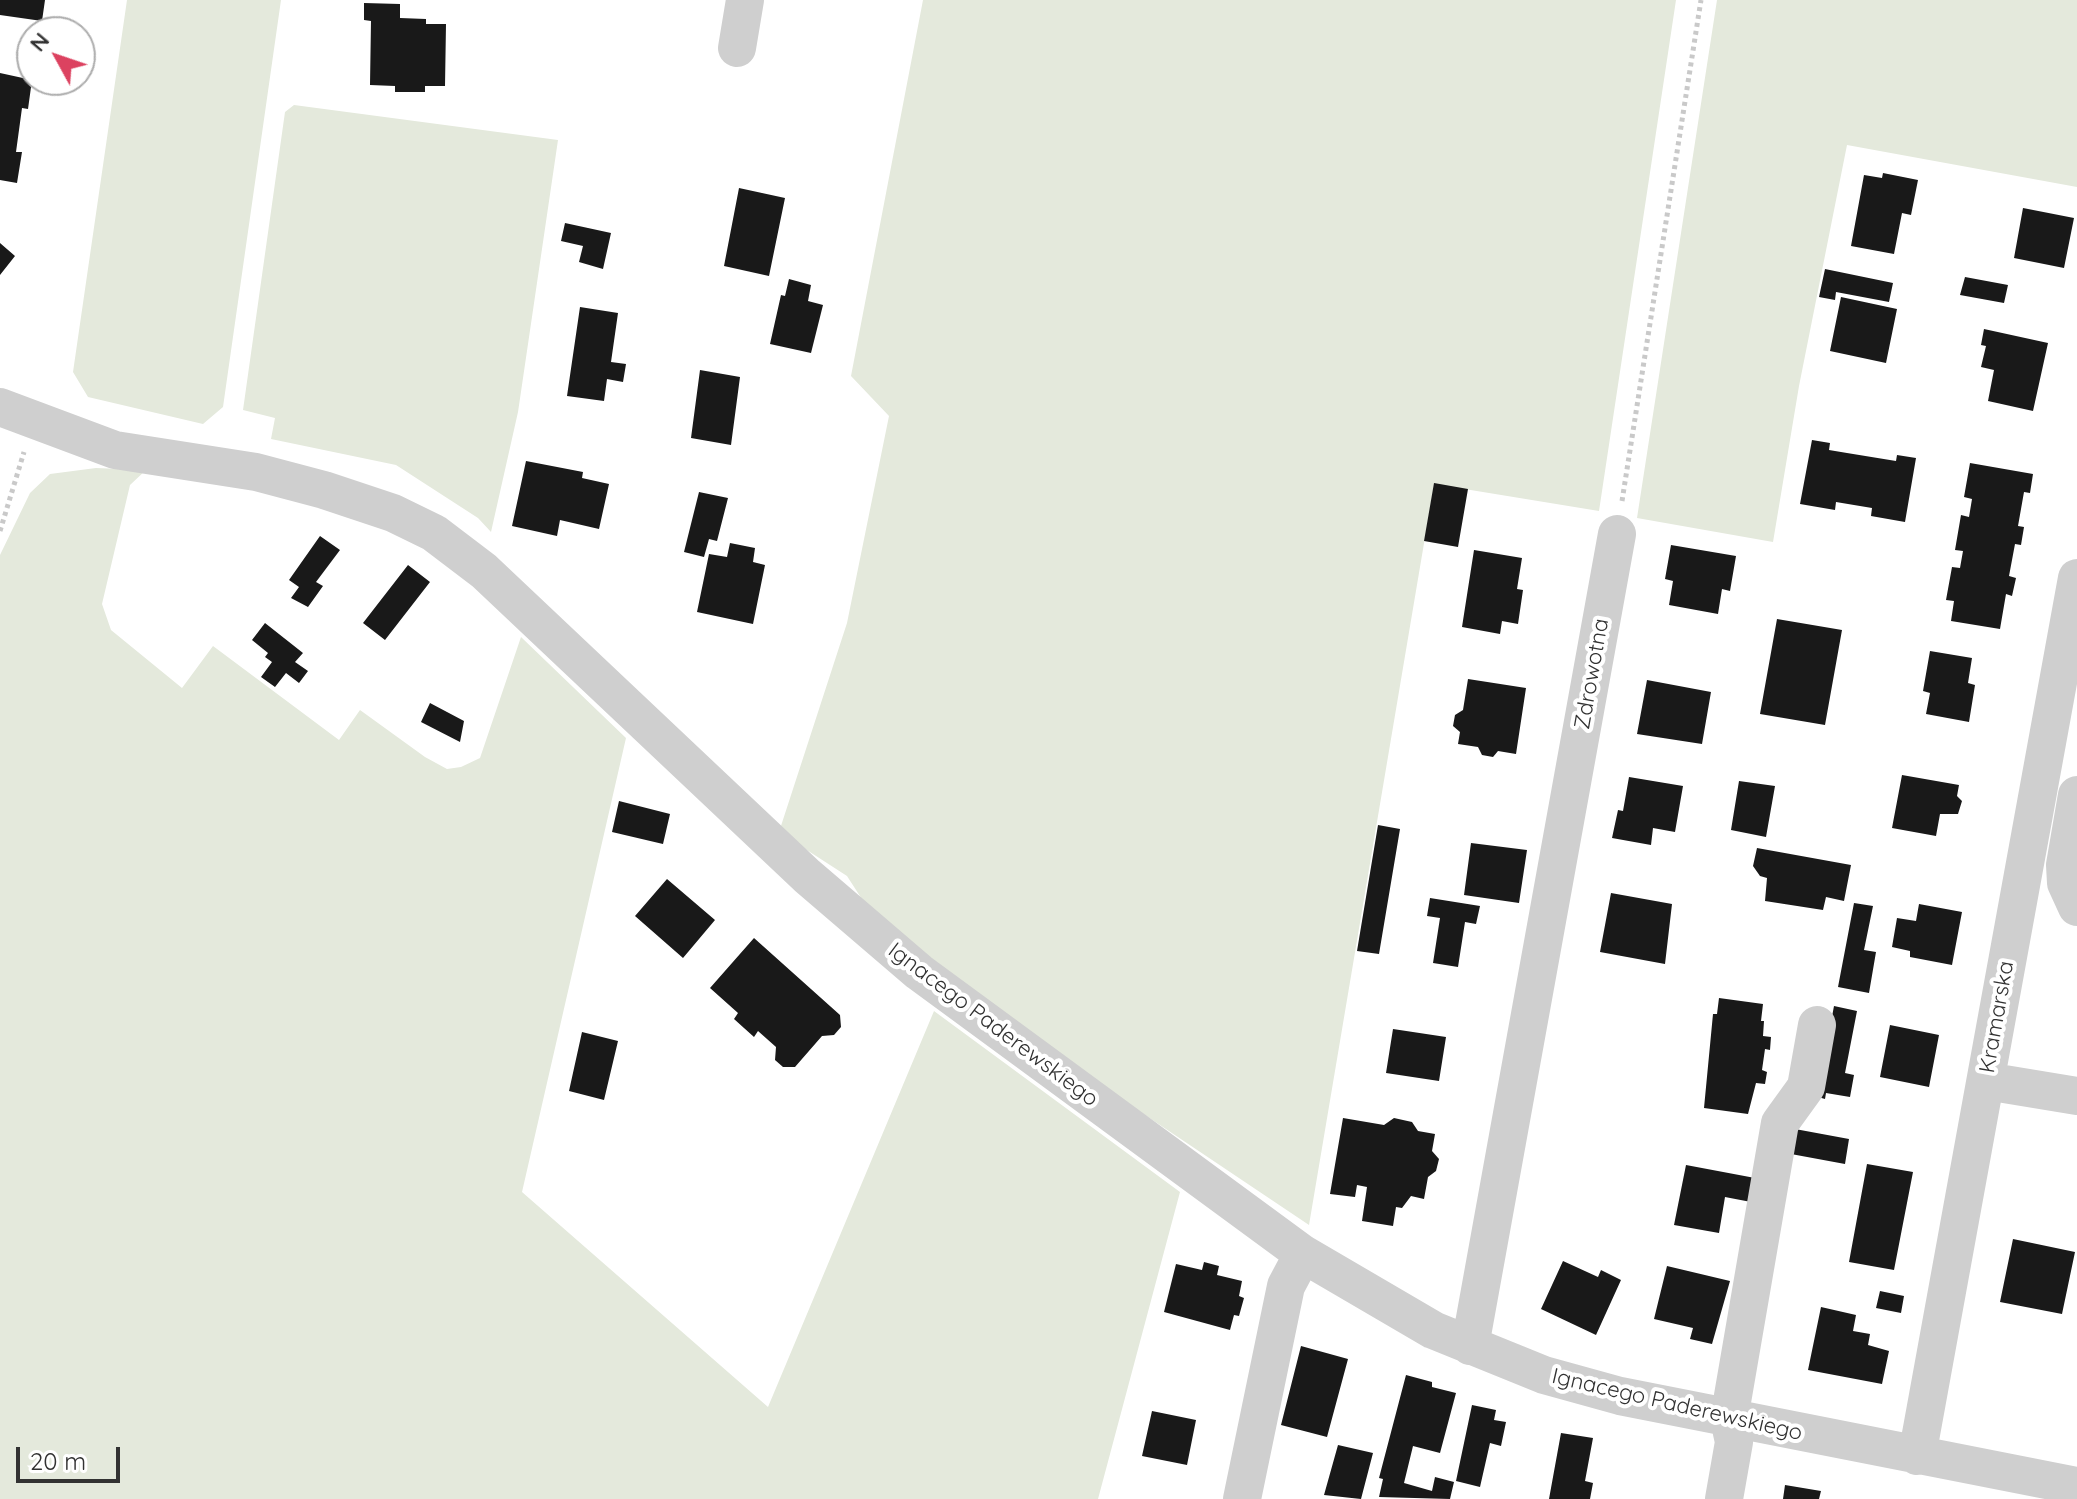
<!DOCTYPE html>
<style>
body{margin:0}
#map{position:relative;width:2077px;height:1499px;overflow:hidden;background:#fff;font-family:Quicksand,sans-serif}
canvas{display:block}
.north{position:absolute;left:16px;top:16px;width:80px;height:80px;box-sizing:border-box;background:#fff;border:2px solid #adadad;border-radius:50%;rotate:310deg;font-size:22px;font-weight:700;line-height:32px;text-align:center;color:#323232}
.north::after{content:'';display:block;margin:auto;width:28px;height:36px;background:#dc4260;clip-path:polygon(50% 0,100% 100%,50% 72%,0 100%)}
.scale{position:absolute;left:16px;top:1447px;width:104px;height:36px;box-sizing:border-box;border:4px solid #323232;border-top:0;padding-left:10px;font-size:24px;line-height:28px;white-space:nowrap;color:#323232;-webkit-text-stroke:6px #fff;paint-order:stroke}
</style>
<div id="map">
<canvas width="2077" height="1499"></canvas>
<div class="north">N</div>
<div class="scale">20 m</div>
</div>
<script>
const ctx = document.querySelector('canvas').getContext('2d');
ctx.lineJoin = 'round';
function fillPath(path, color) { ctx.fillStyle = color; ctx.fill(path, 'evenodd'); }
const toPath = rows => new Path2D(rows.map(r => 'M' + r).join(''));
function strokePath(path, color, width, dash) { ctx.strokeStyle = color; ctx.lineWidth = width; ctx.lineCap = dash ? 'butt' : 'round'; ctx.setLineDash(dash || []); ctx.stroke(path); }
function label(font, color, halo, rows, align = 'center') {
  ctx.font = font + ' Quicksand,sans-serif'; ctx.lineWidth = 8; ctx.setLineDash([]); ctx.textBaseline = 'middle'; ctx.strokeStyle = halo; ctx.fillStyle = color; for (const [text, x, y, turn = 0] of rows) {
    ctx.save(); ctx.translate(x, y); ctx.rotate((+turn || 0) * Math.PI / 180); ctx.textAlign = isNaN(turn) ? turn : align; if (halo) ctx.strokeText(text, 0, 0); ctx.fillText(text, 0, 0); ctx.restore();
  }
}
fillPath(toPath([
 [127,0,281,0,223,407,203,424,88,397,73,372],
 [923,0,1676,0,1599,511,1434,484,1309,1225,908,956,867,907,847,876,779,832,847,623,889,416,851,376],
 [1717,0,2077,0,2077,187,1847,145,1799,386,1773,542,1637,518],
 [294,105,558,140,518,412,491,532,478,518,396,465,271,439,275,418,243,410,285,112],
 [96,468,146,470,130,485,102,604,111,630,182,688,213,646,339,740,360,710,425,757,447,769,461,767,480,758,521,637,626,738,522,1192,768,1407,934,1011,1180,1192,1098,1499,0,1499,0,555,30,493,50,474]
]), '#e4e9dc');
fillPath(toPath([
 [0,0,45,0,42,21,0,15],
 [364,3,400,4,400,18,426,19,426,24,446,24,445,86,425,86,425,92,395,92,395,86,370,85,371,21,364,20],
 [0,73,32,80,28,109,22,108,16,152,22,152,17,183,0,180],
 [1883,173,1918,180,1911,215,1902,213,1894,254,1851,246,1864,175,1882,178],
 [739,188,785,198,769,276,724,266],
 [2023,208,2074,218,2064,268,2014,258],
 [565,223,611,233,603,269,579,262,583,246,561,241],
 [0,243,15,256,0,275],
 [1825,269,1893,283,1889,302,1836,292,1835,300,1819,297],
 [1965,277,2008,285,2004,303,1960,295],
 [789,279,811,285,808,301,823,305,811,353,770,344,781,295,785,296],
 [1841,297,1897,309,1886,363,1830,351],
 [580,307,618,313,611,362,626,364,623,382,607,379,604,401,567,396],
 [1984,329,2048,343,2033,411,1988,401,1994,370,1981,367,1986,346,1981,345],
 [700,370,740,377,731,445,691,438],
 [1812,440,1830,443,1829,450,1847,453,1896,461,1897,455,1916,458,1905,522,1871,516,1872,508,1836,502,1835,510,1800,504],
 [526,461,583,472,582,478,609,484,599,529,560,520,557,536,512,526],
 [1970,463,2033,474,2030,493,2024,492,2018,526,2024,527,2021,545,2015,544,2009,576,2016,578,2012,596,2006,594,2000,629,1951,621,1954,601,1946,600,1952,567,1960,568,1963,551,1955,550,1961,515,1969,517,1972,499,1964,497],
 [1434,483,1468,489,1458,547,1424,541],
 [699,492,728,498,717,541,709,539,704,557,684,552],
 [320,536,340,550,316,582,323,586,308,607,291,598,299,587,289,580],
 [730,543,755,548,753,562,765,565,753,624,697,612,709,554,727,557],
 [1671,545,1736,556,1730,591,1722,589,1718,614,1669,605,1673,581,1665,579],
 [1474,550,1522,558,1517,589,1523,590,1518,624,1502,621,1500,634,1462,627],
 [408,565,430,582,385,640,363,623],
 [1777,619,1842,630,1825,725,1760,714],
 [265,623,303,653,295,662,308,671,299,683,286,673,275,687,261,677,272,662,265,657,268,653,252,640],
 [1930,651,1972,658,1968,683,1975,685,1969,722,1926,714,1930,693,1923,691],
 [1468,679,1526,688,1516,754,1498,751,1493,757,1482,755,1478,747,1458,744,1460,732,1453,726,1455,715,1463,710],
 [1647,680,1711,692,1702,744,1637,734],
 [430,703,464,721,460,742,421,722],
 [1902,775,1959,785,1957,796,1962,801,1958,814,1940,814,1936,836,1892,828],
 [1629,777,1683,786,1675,832,1653,828,1651,845,1612,838,1618,810,1623,811],
 [1739,781,1775,786,1766,837,1731,830],
 [619,801,670,814,663,844,612,832],
 [1378,825,1400,829,1379,954,1357,951],
 [1471,843,1527,850,1519,903,1464,895],
 [1757,848,1851,865,1844,901,1826,897,1823,910,1765,901,1767,878,1760,876,1753,866],
 [667,879,715,920,683,958,635,916],
 [1611,893,1672,904,1665,964,1600,952],
 [1430,898,1480,906,1476,924,1465,922,1458,967,1433,963,1440,918,1427,916],
 [1854,903,1873,906,1864,950,1876,952,1869,993,1838,987],
 [1919,904,1962,912,1952,965,1910,957,1910,951,1892,947,1897,918,1916,921],
 [754,938,840,1015,841,1027,834,1035,822,1036,795,1067,783,1067,775,1060,776,1047,758,1031,754,1037,734,1019,738,1013,710,988],
 [1719,998,1763,1004,1761,1021,1764,1021,1763,1036,1771,1037,1770,1050,1765,1049,1762,1070,1767,1072,1765,1084,1756,1083,1748,1114,1704,1108,1713,1014,1717,1014],
 [1834,1006,1857,1011,1845,1073,1854,1075,1850,1097,1826,1093,1825,1099,1818,1097,1818,1091],
 [1890,1025,1939,1035,1929,1087,1880,1077],
 [1393,1029,1446,1037,1439,1081,1386,1073],
 [582,1032,618,1041,604,1100,569,1091],
 [1343,1118,1384,1125,1394,1118,1412,1122,1418,1131,1435,1134,1432,1151,1439,1159,1436,1171,1428,1177,1424,1199,1411,1196,1402,1208,1396,1207,1393,1226,1362,1221,1367,1187,1357,1185,1355,1197,1330,1194],
 [1795,1129,1849,1139,1845,1164,1791,1154],
 [1867,1164,1913,1172,1894,1270,1849,1262],
 [1686,1165,1755,1178,1751,1202,1725,1197,1719,1233,1674,1225],
 [2013,1239,2075,1252,2062,1314,2000,1302],
 [1563,1261,1598,1277,1601,1270,1621,1280,1596,1335,1541,1309],
 [1204,1262,1219,1266,1217,1275,1242,1281,1239,1296,1244,1298,1239,1316,1234,1315,1230,1330,1164,1312,1176,1264,1202,1270],
 [1667,1266,1730,1281,1712,1344,1690,1339,1693,1328,1654,1319],
 [1880,1291,1904,1296,1901,1313,1876,1308],
 [1821,1307,1856,1315,1853,1331,1870,1334,1868,1345,1889,1351,1882,1384,1808,1370],
 [1301,1346,1348,1359,1327,1437,1281,1425],
 [1406,1375,1432,1382,1432,1387,1456,1393,1440,1453,1413,1446,1404,1483,1432,1491,1435,1477,1454,1482,1450,1499,1379,1497,1383,1479,1379,1478],
 [1472,1405,1496,1410,1494,1420,1506,1422,1501,1446,1490,1443,1480,1487,1456,1481],
 [1152,1411,1196,1420,1187,1465,1142,1456],
 [1561,1433,1593,1438,1585,1481,1593,1483,1590,1499,1549,1499],
 [1338,1445,1373,1453,1361,1499,1324,1495],
 [1785,1485,1821,1491,1819,1499,1783,1499]
]), '#191919');
strokePath(toPath([
 [1622,501,1701,0],
 [0,531,24,452]
]), '#c9c9c9', 5, [4, 4]);
strokePath(toPath([
 [737,48,745,0],
 [0,407,115,450,256,472,324,490,393,513,434,533,484,571,807,876,919,972,1303,1254,1433,1330,1544,1375,1620,1396,2077,1486],
 [2077,795,2065,865,2066,883,2077,907],
 [1986,1081,2077,1096],
 [1470,1346,1617,534],
 [1917,1456,2077,578],
 [1242,1499,1286,1286,1303,1254],
 [1724,1499,1734,1442,1729,1419,1780,1123,1806,1087,1817,1025]
]), '#cfcfcf', 38);
label('22px', '#323232', '#fff', [
 ["Zdrowotna",1592,674,-80],
 ["Kramarska",1997,1017,-80],
 ["Ignacego Paderewskiego",993,1025,37],
 ["Ignacego Paderewskiego",1677,1405,13]
]);
</script>
